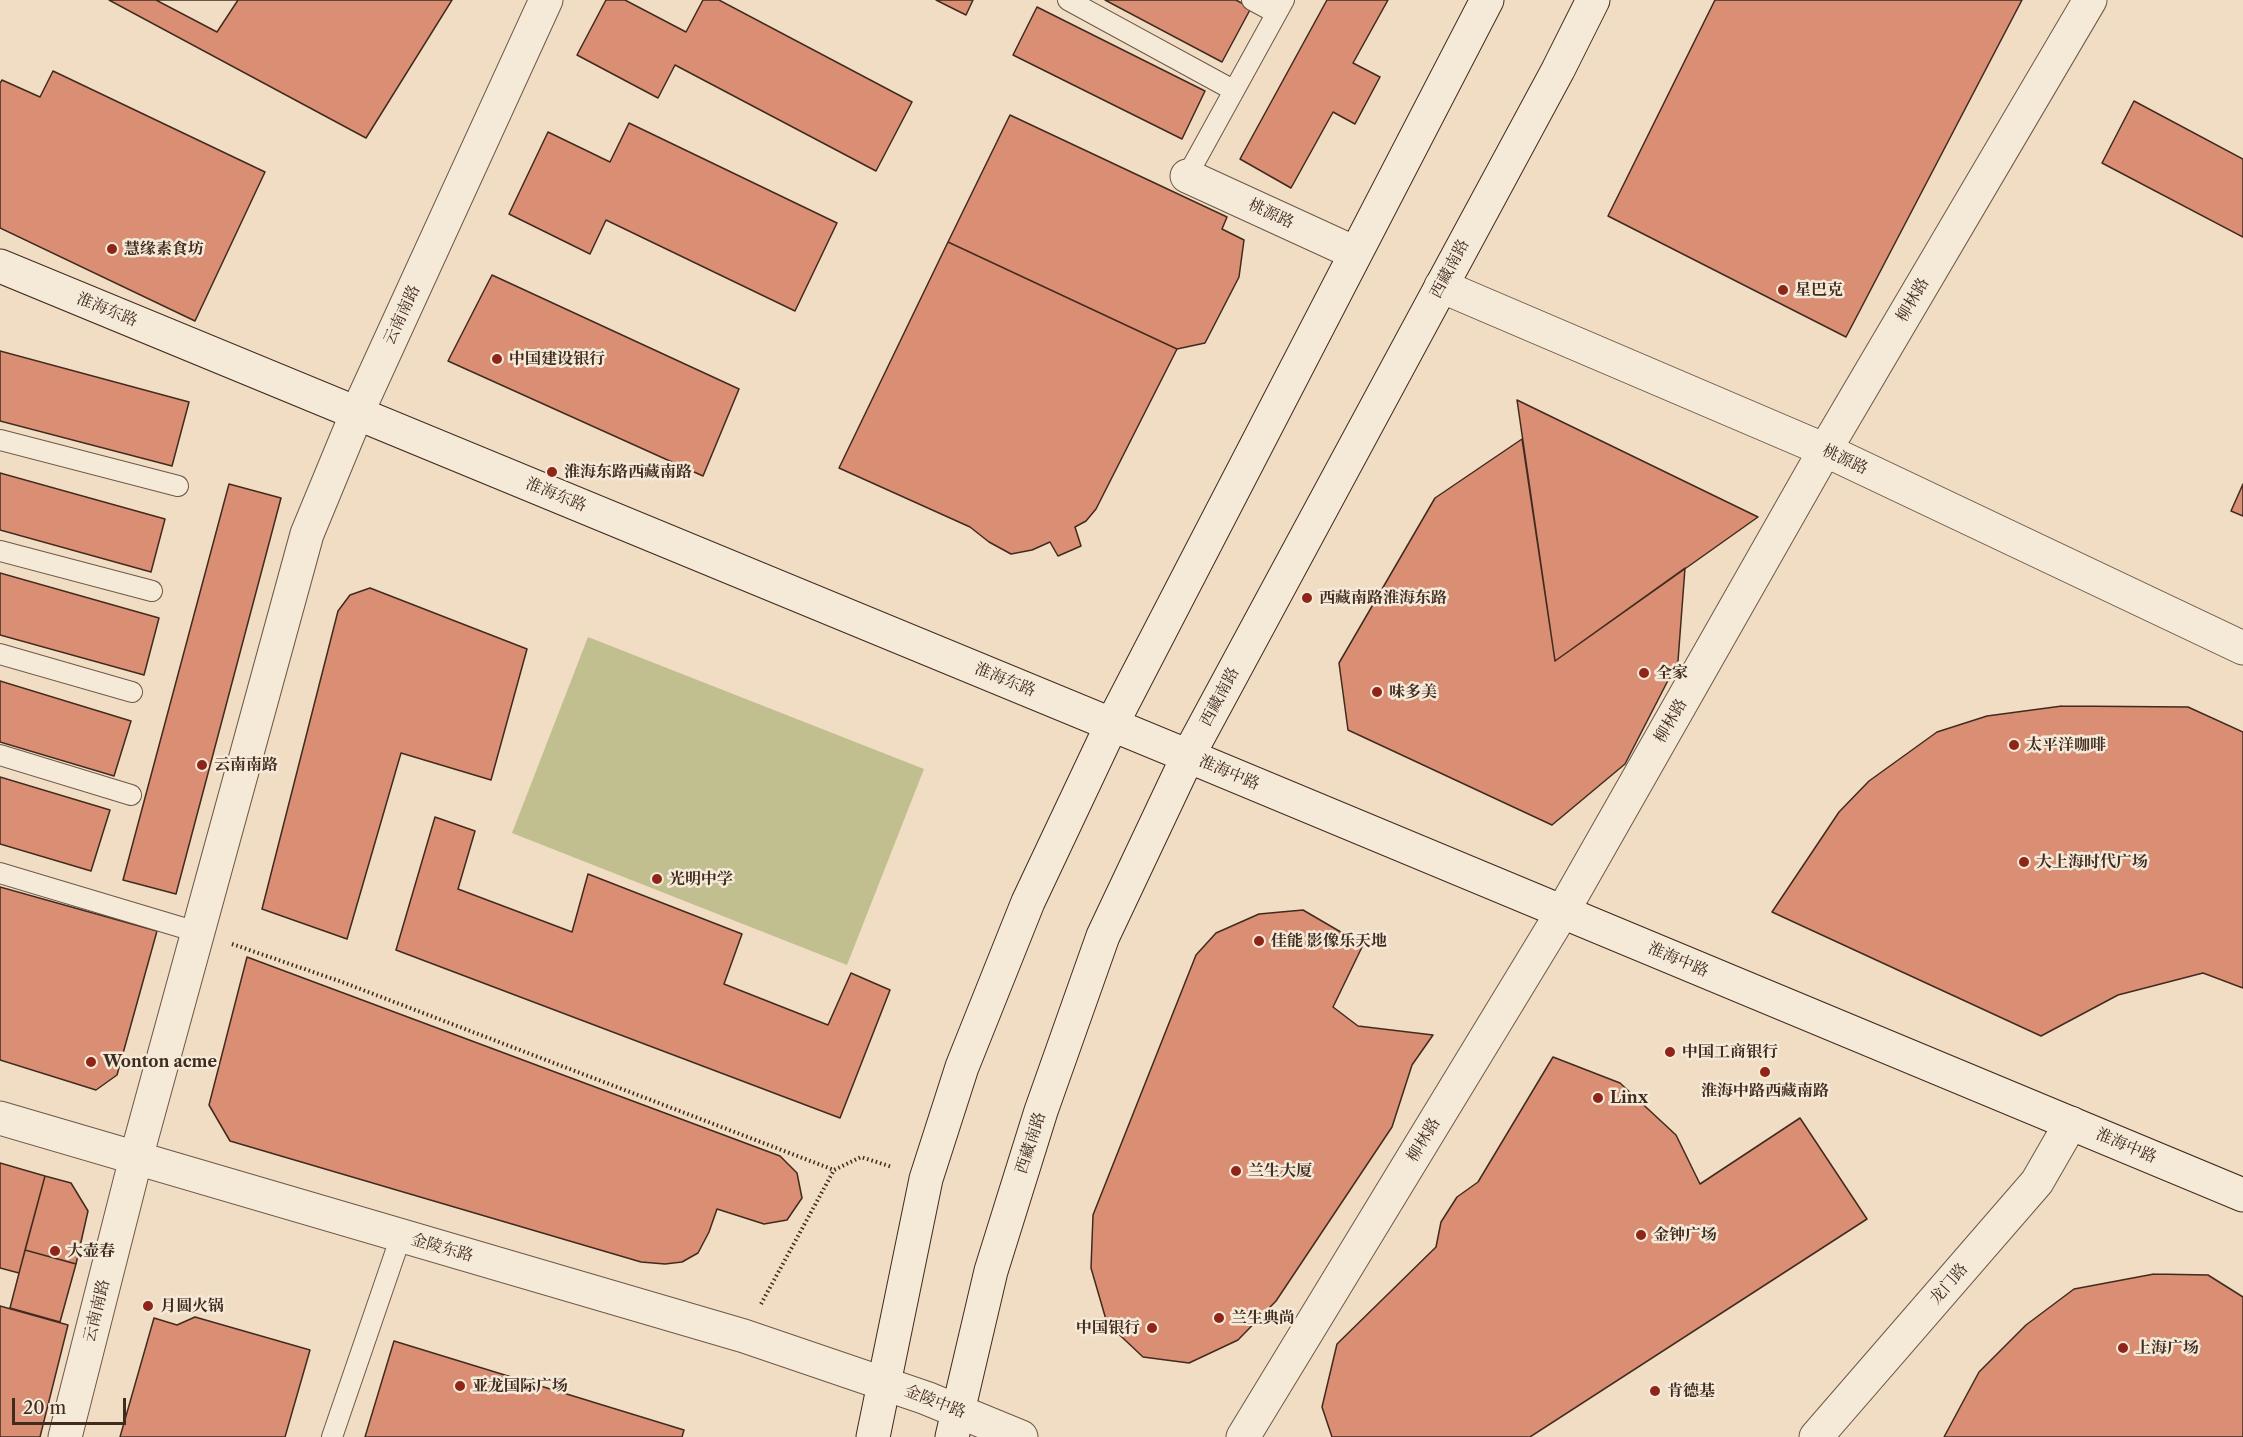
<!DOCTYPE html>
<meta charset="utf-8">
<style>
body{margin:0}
#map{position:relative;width:2243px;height:1437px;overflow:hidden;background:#f0ddc3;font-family:"Libre Caslon Text",serif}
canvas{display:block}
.scale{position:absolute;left:12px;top:1398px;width:114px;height:27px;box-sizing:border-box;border:3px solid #412b1f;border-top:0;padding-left:8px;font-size:18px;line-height:21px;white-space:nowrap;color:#412b1f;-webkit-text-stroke:4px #f5e9d8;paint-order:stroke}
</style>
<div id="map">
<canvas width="2243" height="1437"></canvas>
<div class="scale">20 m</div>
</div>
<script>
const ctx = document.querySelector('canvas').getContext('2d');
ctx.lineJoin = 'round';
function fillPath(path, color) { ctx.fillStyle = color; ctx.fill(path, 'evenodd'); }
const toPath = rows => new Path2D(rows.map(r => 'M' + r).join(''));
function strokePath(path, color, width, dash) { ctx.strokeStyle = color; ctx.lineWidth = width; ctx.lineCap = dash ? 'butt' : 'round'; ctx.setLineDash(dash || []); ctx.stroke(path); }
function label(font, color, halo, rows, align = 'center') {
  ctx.font = font + ' "Libre Caslon Text","Noto Serif SC",serif'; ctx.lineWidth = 5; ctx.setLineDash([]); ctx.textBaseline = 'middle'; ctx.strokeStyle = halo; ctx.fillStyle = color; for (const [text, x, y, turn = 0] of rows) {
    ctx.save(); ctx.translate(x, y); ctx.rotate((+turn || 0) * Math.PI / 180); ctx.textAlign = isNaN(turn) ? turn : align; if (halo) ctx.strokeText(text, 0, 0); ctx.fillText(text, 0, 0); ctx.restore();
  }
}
fillPath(toPath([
 [588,637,924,769,847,965,512,833]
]), '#c1bf8f');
const building = toPath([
 [109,0,452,0,366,138,109,0],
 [156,0,238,0,217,32,156,0],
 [606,0,625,0,686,32,703,0,719,0,912,102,876,171,675,65,658,98,577,55,606,0],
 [936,0,973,0,966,15,936,0],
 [1105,0,1236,0,1251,8,1222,62,1105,0],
 [1327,0,1388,0,1353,63,1380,77,1355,124,1333,112,1291,188,1240,159,1327,0],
 [1715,0,2022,0,1846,337,1608,216,1715,0],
 [1037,7,1205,91,1182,139,1013,55,1037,7],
 [53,71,265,172,195,321,0,228,0,83,2,80,40,97,53,71],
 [2134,101,2243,159,2243,237,2102,163,2134,101],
 [1010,115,1227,217,1222,229,1244,240,1239,277,1205,343,1177,349,948,242,1010,115],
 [629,123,837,223,795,311,606,220,590,254,509,214,548,132,610,162,629,123],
 [948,242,1177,349,1096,509,1086,521,1075,527,1081,546,1058,556,1050,542,1032,550,1011,554,989,542,970,527,839,468,948,242],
 [492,275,739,389,703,476,448,361,492,275],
 [0,351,189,402,172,466,0,421,0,351],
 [1517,400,1758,517,1555,661,1517,400],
 [1522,439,1555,661,1685,568,1678,661,1625,764,1552,825,1348,730,1339,663,1435,498,1522,439],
 [0,473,165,519,151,572,0,530,0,473],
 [229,484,281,498,176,894,123,880,229,484],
 [2243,484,2243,516,2231,511,2243,484],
 [0,573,159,618,144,675,0,635,0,573],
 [370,588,527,649,491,780,401,753,347,939,262,909,338,611,350,595,370,588],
 [0,681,131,721,114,776,0,742,0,681],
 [2062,706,2188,707,2243,732,2243,988,2203,973,2118,995,2041,1036,1772,912,1839,812,1869,781,1937,732,1987,716,2062,706],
 [0,777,110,810,91,871,0,844,0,777],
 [435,817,475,831,458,889,572,932,588,874,742,934,724,984,828,1025,851,973,890,990,840,1118,396,950,435,817],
 [0,887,157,931,117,1075,96,1090,0,1060,0,887],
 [1303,910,1363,945,1333,1007,1358,1026,1433,1035,1412,1065,1392,1127,1276,1301,1238,1340,1189,1363,1143,1357,1107,1323,1091,1268,1093,1215,1196,955,1216,933,1259,914,1303,910],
 [247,957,780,1156,797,1173,802,1198,787,1220,764,1224,717,1209,709,1232,698,1253,682,1262,665,1264,641,1262,230,1141,209,1105,247,957],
 [1553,1057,1620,1083,1676,1135,1700,1184,1800,1118,1867,1219,1530,1437,1332,1437,1322,1407,1337,1344,1436,1247,1441,1222,1457,1197,1478,1182,1553,1057],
 [0,1163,45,1176,19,1273,0,1268,0,1163],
 [45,1176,71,1183,88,1211,76,1264,25,1250,45,1176],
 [25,1250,76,1264,60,1322,10,1308,25,1250],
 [2154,1274,2208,1275,2243,1297,2243,1437,1944,1437,1979,1372,2026,1325,2074,1289,2154,1274],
 [0,1306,68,1325,40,1437,0,1437,0,1306],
 [195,1317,310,1350,285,1437,120,1437,154,1318,177,1325,195,1317],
 [394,1341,684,1430,682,1437,365,1437,394,1341]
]);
fillPath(building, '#da8e74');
strokePath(building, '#412b1f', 1.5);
const service = toPath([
 [1068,0,1233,90],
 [1252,0,1276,13],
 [1187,176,1284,0],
 [0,440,178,486],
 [0,551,152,591],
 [0,654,132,692],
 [0,755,131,795],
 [0,873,197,932],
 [332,1437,401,1236]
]);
const minor = toPath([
 [1187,176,1355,253],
 [1441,286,1825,450,2243,648],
 [65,1437,136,1158,307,534,357,413,546,0],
 [1243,1437,1563,911,1825,450,2090,0]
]);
const tertiary = toPath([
 [0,1118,744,1336,926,1398,1021,1437],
 [1816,1437,2037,1182,2071,1123]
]);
const secondary = toPath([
 [0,266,1188,756,2243,1195],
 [873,1437,926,1179,962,1067,1028,902,1112,724,1487,0],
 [952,1437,991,1271,1041,1111,1103,936,1188,756,1558,70,1593,0]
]);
strokePath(service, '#6d5848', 22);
strokePath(minor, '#6d5848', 35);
strokePath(tertiary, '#6d5848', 35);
strokePath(secondary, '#412b1f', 35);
strokePath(toPath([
 [232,944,342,982,834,1170],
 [761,1304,834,1170,861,1157,892,1167]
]), '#412b1f', 4, [1.5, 3]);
strokePath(service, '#f5e9d8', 20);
strokePath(minor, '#f5e9d8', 33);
strokePath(tertiary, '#f5e9d8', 33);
strokePath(secondary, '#f5e9d8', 33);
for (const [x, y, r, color] of [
 [112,249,6,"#8f2418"],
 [1783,290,6,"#8f2418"],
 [497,359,6,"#8f2418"],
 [552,472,6,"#8f2418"],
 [1307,598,6,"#8f2418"],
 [1644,673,6,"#8f2418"],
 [1377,692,6,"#8f2418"],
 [2014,745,6,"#8f2418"],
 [202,765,6,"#8f2418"],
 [2024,862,6,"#8f2418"],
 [657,879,6,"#8f2418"],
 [1259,941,6,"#8f2418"],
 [1670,1052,6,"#8f2418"],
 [91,1062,6,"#8f2418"],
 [1765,1072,6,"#8f2418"],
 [1598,1098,6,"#8f2418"],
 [1236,1171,6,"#8f2418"],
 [1641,1235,6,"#8f2418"],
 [55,1251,6,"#8f2418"],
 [148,1306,6,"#8f2418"],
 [1219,1318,6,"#8f2418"],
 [1152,1328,6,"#8f2418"],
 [2123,1348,6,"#8f2418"],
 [460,1386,6,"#8f2418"],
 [1655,1391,6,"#8f2418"]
]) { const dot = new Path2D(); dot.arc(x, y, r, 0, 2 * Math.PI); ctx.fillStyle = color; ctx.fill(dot); strokePath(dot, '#f5e9d8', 2); }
label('16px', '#412b1f', '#f5e9d8', [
 ["桃源路",1271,214,25],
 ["西藏南路",1450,269,-62],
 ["柳林路",1913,300,-60],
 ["淮海东路",107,310,22],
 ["云南南路",402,315,-65],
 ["桃源路",1845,460,25],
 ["淮海东路",556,495,22],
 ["淮海东路",1005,680,22],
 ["西藏南路",1220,697,-62],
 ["柳林路",1671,721,-60],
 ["淮海中路",1229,773,23],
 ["淮海中路",1678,960,23],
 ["柳林路",1424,1140,-59],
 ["西藏南路",1031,1143,-72],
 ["淮海中路",2126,1146,23],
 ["金陵东路",442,1248,16],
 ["龙门路",1949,1284,-49],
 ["云南南路",97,1311,-76],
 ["金陵中路",935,1402,21]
]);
label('bold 16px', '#412b1f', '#f5e9d8', [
 ["慧缘素食坊",124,249],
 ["星巴克",1795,290],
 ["中国建设银行",509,359],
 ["淮海东路西藏南路",564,472],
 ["西藏南路淮海东路",1319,598],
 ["全家",1656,673],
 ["味多美",1389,692],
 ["太平洋咖啡",2026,745],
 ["云南南路",214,765],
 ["大上海时代广场",2036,862],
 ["光明中学",669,879],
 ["佳能 影像乐天地",1271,941],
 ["中国工商银行",1682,1052],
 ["Wonton acme",103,1062],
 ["淮海中路西藏南路",1765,1091,"center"],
 ["Linx",1610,1098],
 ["兰生大厦",1248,1171],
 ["金钟广场",1653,1235],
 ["大壶春",67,1251],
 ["月圆火锅",160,1306],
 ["兰生典尚",1231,1318],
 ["中国银行",1140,1328,"right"],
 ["上海广场",2135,1348],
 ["亚龙国际广场",472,1386],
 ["肯德基",1667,1391]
], 'left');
</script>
